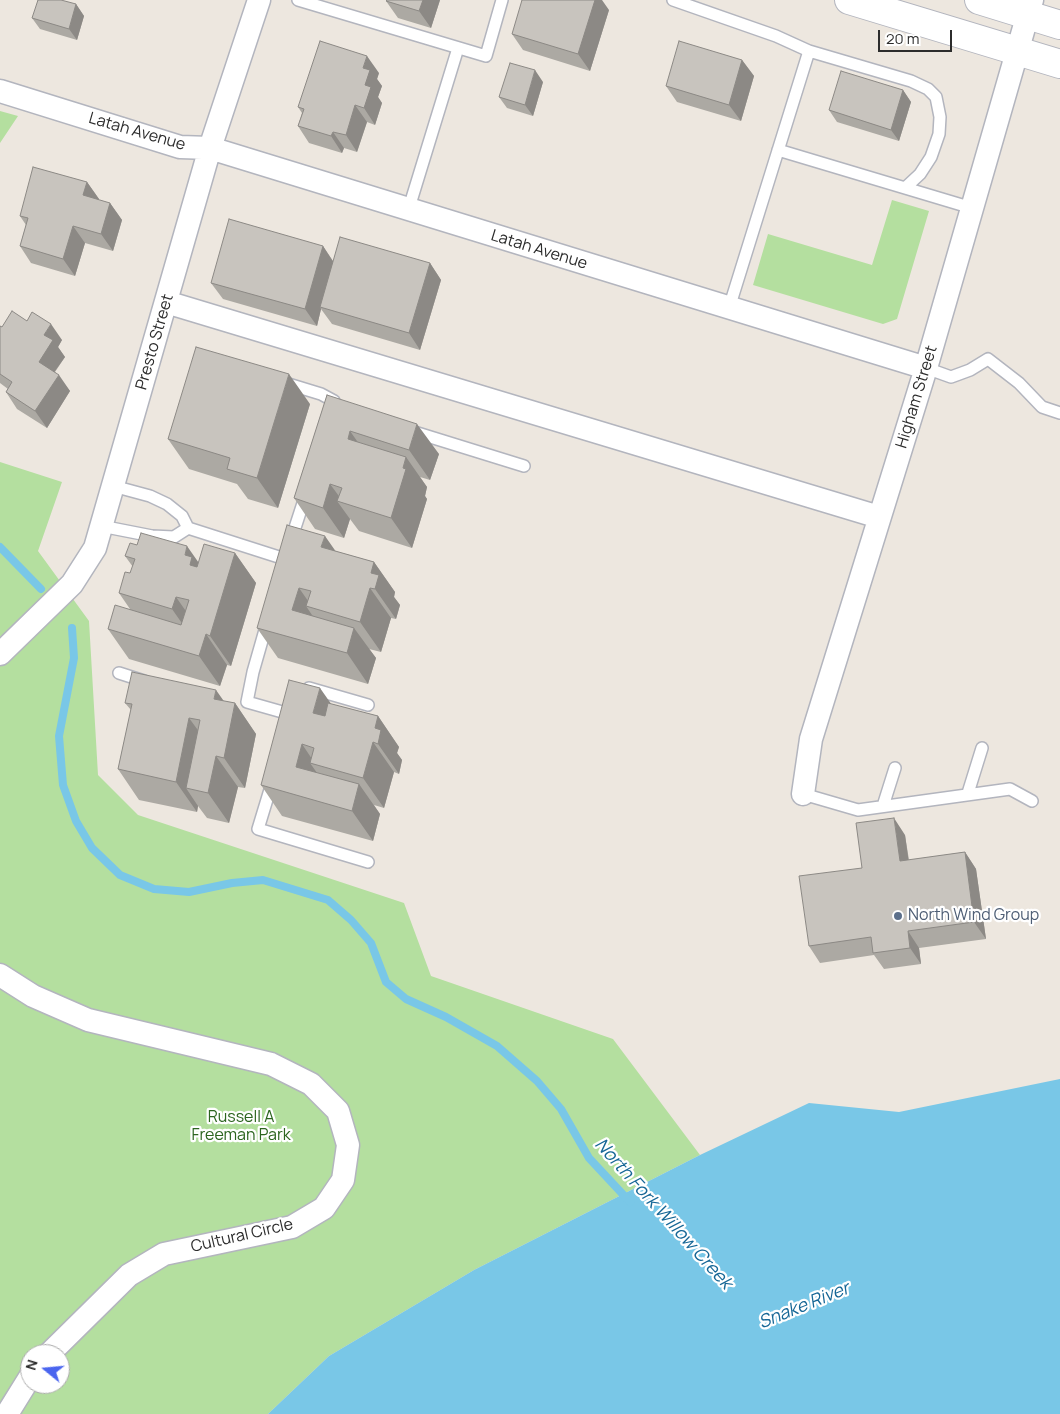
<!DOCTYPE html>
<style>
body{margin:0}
#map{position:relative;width:1060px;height:1414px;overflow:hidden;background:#ede7df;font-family:Manrope,sans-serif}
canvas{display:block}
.north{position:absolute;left:20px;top:1344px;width:50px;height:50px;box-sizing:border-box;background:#fff;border:1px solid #ababab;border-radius:50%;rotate:287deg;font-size:14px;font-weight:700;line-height:20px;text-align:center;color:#2c2c2c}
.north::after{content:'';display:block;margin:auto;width:18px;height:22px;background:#4a65ef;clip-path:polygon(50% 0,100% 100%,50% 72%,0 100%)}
.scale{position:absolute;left:878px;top:30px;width:74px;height:22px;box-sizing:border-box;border:2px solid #2c2c2c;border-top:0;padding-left:6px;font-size:15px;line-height:18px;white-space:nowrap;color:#2c2c2c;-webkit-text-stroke:4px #fff;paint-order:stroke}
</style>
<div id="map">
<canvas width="1060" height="1414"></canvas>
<div class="north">N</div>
<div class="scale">20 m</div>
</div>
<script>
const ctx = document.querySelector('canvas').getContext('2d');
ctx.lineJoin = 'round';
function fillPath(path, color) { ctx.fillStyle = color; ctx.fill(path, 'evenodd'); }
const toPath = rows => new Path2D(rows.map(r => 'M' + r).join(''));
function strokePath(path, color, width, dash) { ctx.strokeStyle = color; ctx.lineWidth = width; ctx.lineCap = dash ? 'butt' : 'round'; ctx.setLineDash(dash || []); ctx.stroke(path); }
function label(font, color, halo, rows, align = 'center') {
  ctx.font = font + ' Manrope,sans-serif'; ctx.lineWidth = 4.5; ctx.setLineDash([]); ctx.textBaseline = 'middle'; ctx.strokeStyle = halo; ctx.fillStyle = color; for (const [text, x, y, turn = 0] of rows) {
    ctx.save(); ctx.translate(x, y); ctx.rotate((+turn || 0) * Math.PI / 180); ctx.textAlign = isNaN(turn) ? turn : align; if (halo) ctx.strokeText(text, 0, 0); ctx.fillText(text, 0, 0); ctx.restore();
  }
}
fillPath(toPath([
 [0,111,18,116,0,143],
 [892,200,929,211,897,319,883,324,753,285,768,234,872,265],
 [0,462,62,482,38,551,89,621,98,775,138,815,404,903,431,976,613,1039,700,1155,474,1270,329,1356,268,1414,0,1414],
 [30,1354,60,1354,60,1384,30,1384]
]), '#b4df9f');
fillPath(toPath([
 [1060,1079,1060,1414,268,1414,329,1356,474,1270,700,1155,809,1103,899,1112]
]), '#79c7e7');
strokePath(toPath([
 [0,547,41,589],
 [72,628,74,658,59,736,63,785,76,821,92,848,120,875,154,889,189,892,232,883,263,880,328,900,351,920,371,943,386,982,406,999,446,1017,497,1046,537,1081,561,1109,589,1158,630,1202]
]), '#79c7e7', 8);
const service = toPath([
 [298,0,486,56,502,0],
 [673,0,776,36,809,51,729,308],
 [809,51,911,81,928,89,936,97,940,117,939,134,931,157,920,174,905,188],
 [778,150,972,208],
 [408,211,458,48],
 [926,368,951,377,970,370,988,359,1019,383,1042,407,1060,413],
 [285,383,321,394,334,401],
 [411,431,524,466],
 [113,486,150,496,167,504,182,516,188,528],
 [101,526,152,536,174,537,188,528,285,559],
 [291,540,306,494],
 [267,623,253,672,247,702,293,715,292,717],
 [119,673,144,681],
 [309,688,368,705],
 [272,783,258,829,368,862],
 [968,793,982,748],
 [803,794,858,810,1010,789,1032,801],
 [883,806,895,768]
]);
const minor = toPath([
 [0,91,180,147,210,148,926,368],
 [166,302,879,517],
 [0,654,72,584,95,548,210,148,259,0],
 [803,794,811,739,926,368,1032,0],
 [0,975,33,996,88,1020,271,1064,311,1084,338,1111,348,1145,343,1180,324,1208,292,1227,164,1254,129,1275,49,1354],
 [7,1414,30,1377]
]);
const tertiary = toPath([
 [849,0,1060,64],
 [979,0,1060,25]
]);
strokePath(service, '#b3b5be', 14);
strokePath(minor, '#b3b5be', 25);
strokePath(tertiary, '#b3b5be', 30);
strokePath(service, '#fff', 11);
strokePath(minor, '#fff', 22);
strokePath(tertiary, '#fff', 28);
fillPath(toPath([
 [440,0,431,28,398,18,386,1],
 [76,4,84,16,77,40,40,29,32,18],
 [609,10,590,71,523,50,512,34],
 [742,60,754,76,741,121,677,102,666,86],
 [379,73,377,79,382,86,378,97,382,103,375,125,367,122,357,152,344,148,342,153,309,143,298,126,302,113,298,107],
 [543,82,533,116,507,108,499,97],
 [903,90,911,102,899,141,837,122,829,110],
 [87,182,99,199,99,200,110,203,122,220,113,251,85,243,75,276,31,263,20,246,26,225,20,216],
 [323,246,333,261,430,263,441,280,420,350,332,324,321,309,317,326,223,299,211,283],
 [27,321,62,340,58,347,65,357,55,372,70,391,47,428,17,409,6,392,8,389,0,383,0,326,2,327],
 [327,395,439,454,430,480,420,477,427,487,425,496,427,499,412,548,359,531,350,519,344,538,315,529,294,498],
 [310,404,278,508,248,499,237,484,189,469,168,439],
 [335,551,374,562,395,592,394,597,400,605,396,619,391,618,381,652,369,649,376,658,368,684,278,658,257,628],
 [235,553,256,583,231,666,227,665,220,686,129,659,108,629,130,609,119,593,130,573,133,567,125,556,198,563],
 [223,701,235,703,256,734,245,788,238,787,229,823,207,818,198,806,197,812,139,800,118,769,131,710,125,703],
 [331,704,378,716,399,747,397,753,402,760,399,774,394,772,384,808,374,805,380,814,373,841,282,816,261,785],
 [905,835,909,860,965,852,976,869,986,939,919,948,921,964,884,969,874,955,820,963,809,946,862,868]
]), '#aca9a3');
fillPath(toPath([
 [423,0,440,0,431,28,419,11],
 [592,0,602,0,609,10,590,71,578,54],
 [76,4,84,16,77,40,69,29],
 [367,56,379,73,377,79,382,86,378,97,382,103,375,125,364,108,365,85,363,68],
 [742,60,754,76,741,121,729,105],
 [535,70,543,82,533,116,525,105],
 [903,90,911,102,899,141,891,130],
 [355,105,367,122,357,152,346,135],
 [333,132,344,148,342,153,331,136],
 [87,182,99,199,95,212,83,195],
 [110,203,122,220,113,251,101,234],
 [73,226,85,243,75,276,63,259],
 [323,246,334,263,320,307,321,309,317,326,305,309],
 [430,263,441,280,420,350,409,333],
 [51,324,62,340,58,347,65,357,50,378,39,362,44,335],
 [289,374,310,404,278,508,257,478],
 [59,375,70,391,47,428,35,411],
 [417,424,439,454,430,480,409,450],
 [350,431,371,461,348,439],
 [406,457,427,487,425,496,427,499,412,548,391,518],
 [330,484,344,503,337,501,350,519,344,538,323,508],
 [325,536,346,566,321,547],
 [187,546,208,576,190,565,185,555],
 [235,553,256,583,231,666,210,636],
 [374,562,395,592,394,597,400,605,396,619,375,589,371,573],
 [299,588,313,608,306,606,318,624,292,610],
 [370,588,391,618,381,652,360,622],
 [176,597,197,627,193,639,172,609],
 [354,628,376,658,368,684,347,653],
 [206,634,227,665,220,686,199,656],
 [320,688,341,718,335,743,313,713],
 [216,690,233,714,235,703,256,734,245,788,224,758,214,699],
 [378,716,399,747,397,753,402,760,399,774,378,744,375,728],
 [189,718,211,748,186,788,198,806,197,812,176,782],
 [373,742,394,772,384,808,363,778],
 [302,744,316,765,310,763,322,780,296,767],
 [216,756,238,787,229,823,208,793],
 [359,784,380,814,373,841,352,811],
 [894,818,905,835,911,878,900,861],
 [965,852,976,869,986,939,974,922],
 [908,931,919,948,921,964,910,948]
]), '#8c8985');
const building = toPath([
 [38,0,61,0,76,4,69,29,32,18,38,0],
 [387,0,423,0,419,11,386,1,387,0],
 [522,0,595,0,578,54,512,34,522,0],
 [320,41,367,56,363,68,370,70,365,85,371,87,364,108,355,105,346,135,333,132,331,136,298,126,304,109,298,107,320,41],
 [679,41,742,60,729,105,666,86,679,41],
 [510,63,535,70,525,105,499,97,510,63],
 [841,71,903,90,891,130,829,110,841,71],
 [33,167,87,182,83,195,110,203,101,234,73,226,63,259,20,246,28,218,20,216,33,167],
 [229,219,323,246,305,309,211,283,229,219],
 [340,237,430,263,409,333,320,307,340,237],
 [12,311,27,321,32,312,51,324,44,335,53,340,39,362,59,375,35,411,6,392,12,382,0,374,0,326,2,327,12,311],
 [196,347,289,374,257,478,227,469,230,458,168,439,196,347],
 [327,395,417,424,409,450,350,431,348,439,406,457,403,468,406,469,391,518,337,501,342,488,330,484,323,508,294,498,327,395],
 [287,525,325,536,321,547,374,562,371,573,379,575,375,589,370,588,360,622,306,606,311,591,299,588,292,610,354,628,347,653,257,628,287,525],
 [141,533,187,546,185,555,192,557,190,565,197,567,204,544,235,553,210,636,206,634,199,656,108,629,115,605,181,625,189,600,176,597,172,609,119,593,125,572,130,573,135,559,125,556,130,543,137,545,141,533],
 [132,672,216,690,214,699,235,703,224,758,216,756,208,793,186,788,200,720,189,718,176,782,118,769,132,704,125,703,132,672],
 [289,680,320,688,313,713,325,716,328,703,378,716,375,728,381,730,378,744,373,742,363,778,310,763,314,748,302,744,296,767,359,784,352,811,261,785,289,680],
 [894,818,900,861,965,852,974,922,908,931,910,948,873,953,871,937,809,946,799,876,862,868,856,823,894,818]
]);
fillPath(building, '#c8c4be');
strokePath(building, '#8c8985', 1);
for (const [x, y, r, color] of [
 [898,916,5,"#5c6f8a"]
]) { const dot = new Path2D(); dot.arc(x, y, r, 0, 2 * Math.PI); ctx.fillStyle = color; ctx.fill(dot); strokePath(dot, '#fff', 2); }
label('16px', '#2c2c2c', '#fff', [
 ["Latah Avenue",137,132,16],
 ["Latah Avenue",539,250,17],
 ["Presto Street",155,342,-74],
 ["Higham Street",917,397,-73],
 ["Cultural Circle",242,1236,-13]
]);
label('16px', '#4e5e75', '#fff', [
 ["North Wind Group",908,916]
], 'left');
label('16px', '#2c651f', '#fff', [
 ["Russell A",241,1118],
 ["Freeman Park",241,1136]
]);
label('italic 18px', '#166796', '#fff', [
 ["North Fork Willow Creek",663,1214,48],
 ["Snake River",804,1306,-22]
]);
</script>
